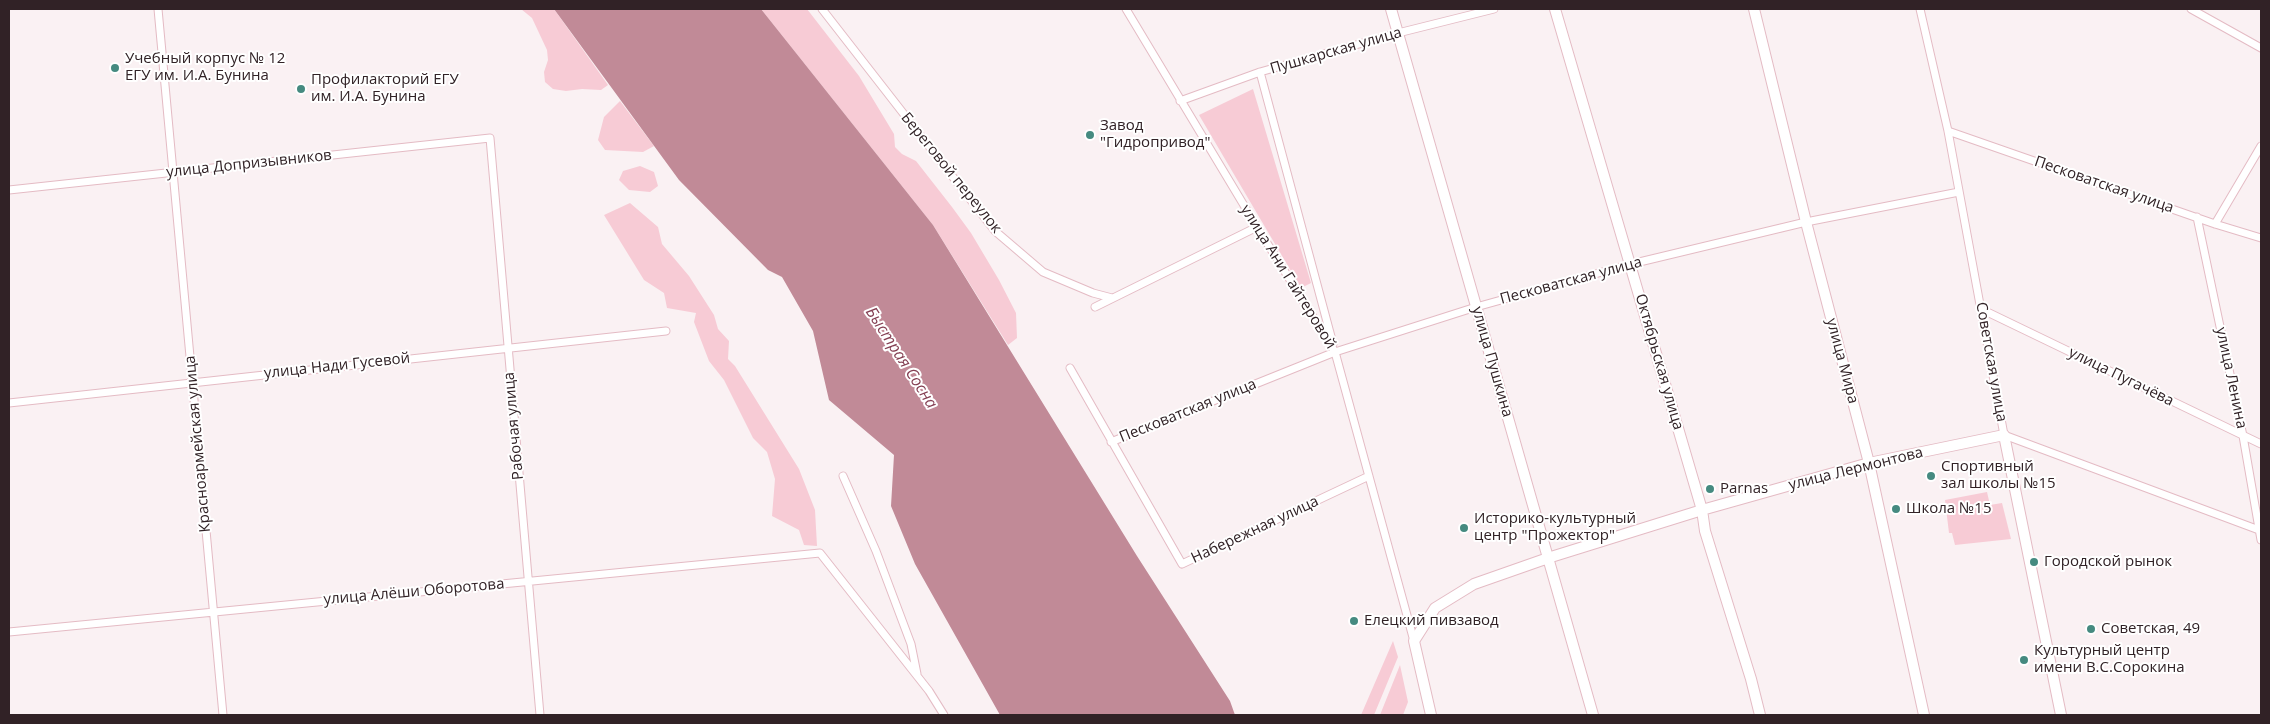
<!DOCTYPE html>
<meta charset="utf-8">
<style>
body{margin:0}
#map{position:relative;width:2270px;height:724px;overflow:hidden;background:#faf1f3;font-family:"Open Sans",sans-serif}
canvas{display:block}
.frame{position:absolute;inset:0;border:10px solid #312226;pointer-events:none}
</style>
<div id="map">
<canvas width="2270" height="724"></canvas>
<div class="frame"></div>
</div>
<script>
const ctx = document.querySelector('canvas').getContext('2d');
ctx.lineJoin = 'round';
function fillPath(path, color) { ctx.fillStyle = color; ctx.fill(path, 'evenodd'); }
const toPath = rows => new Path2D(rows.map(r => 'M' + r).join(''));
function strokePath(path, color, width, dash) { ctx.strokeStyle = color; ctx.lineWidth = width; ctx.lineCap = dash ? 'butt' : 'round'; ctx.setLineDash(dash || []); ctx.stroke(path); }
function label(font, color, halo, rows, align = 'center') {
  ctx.font = font + ' "Open Sans",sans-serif'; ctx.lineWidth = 4; ctx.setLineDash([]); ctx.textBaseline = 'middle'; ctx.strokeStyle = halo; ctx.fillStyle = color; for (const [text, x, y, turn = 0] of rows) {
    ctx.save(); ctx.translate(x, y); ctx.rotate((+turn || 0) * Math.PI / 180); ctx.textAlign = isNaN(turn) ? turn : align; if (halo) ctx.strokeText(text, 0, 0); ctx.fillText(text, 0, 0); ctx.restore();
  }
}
fillPath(toPath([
 [521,9,554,9,608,85,601,90,582,89,566,91,553,89,545,82,544,72,548,60,547,50,532,18],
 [761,9,807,9,859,76,894,134,895,147,902,154,916,161,952,207,971,233,999,280,1016,313,1017,338,1008,345,933,225],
 [1253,89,1311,283,1301,288,1199,115],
 [620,101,654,146,643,152,605,150,598,140,604,117],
 [640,166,654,172,658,186,650,192,629,190,619,180,623,171],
 [630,203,658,227,662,244,689,276,714,315,718,329,729,341,728,359,735,366,799,469,815,510,817,546,804,545,799,530,772,516,775,479,767,452,753,438,724,380,709,361,694,322,696,313,667,308,664,293,644,280,604,215],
 [1987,492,1990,505,2002,503,2011,539,1955,545,1952,533,1949,533,1945,500],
 [1393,641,1398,657,1374,715,1361,715],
 [1400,665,1408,702,1403,715,1380,715]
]), '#f7cbd5');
fillPath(toPath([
 [554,9,761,9,933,225,1137,556,1230,701,1235,715,1000,715,915,564,891,506,894,455,829,400,813,331,782,277,768,270,679,180]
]), '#c18a97');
const street = toPath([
 [158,9,223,715],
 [822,9,995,231,1043,272,1093,293,1112,298],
 [1126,9,1257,227,1335,352,1414,641],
 [1920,9,1948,131,2004,435,2259,530],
 [2191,9,2261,48],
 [1260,72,1333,344],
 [1180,101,1260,72,1398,33,1494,9],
 [1948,131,2215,224,2261,238],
 [9,190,490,138,540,715],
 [2197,217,2243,436,2261,540],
 [2215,224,2261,146],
 [1095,307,1257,227],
 [1981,309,2261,444],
 [1070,368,1182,564,1369,476],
 [9,403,666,331],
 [1111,442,1335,352,1476,307,1631,264,1806,222,1959,192],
 [843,476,876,551,911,644,917,674],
 [9,632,820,553,929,691,944,715]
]);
const secondary = toPath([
 [1391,9,1593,715],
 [1555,9,1702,510,1705,531,1751,679,1760,715],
 [1754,9,1806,222,1869,463,1924,715],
 [1431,715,1414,641,1435,608,1474,584,1551,557,1702,510,1869,463,2004,435,2061,715]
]);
strokePath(street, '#e4bbc4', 9);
strokePath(secondary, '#e4bbc4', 12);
strokePath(street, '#fff', 7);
strokePath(secondary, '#fff', 10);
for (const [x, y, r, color] of [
 [115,68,5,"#458a80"],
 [301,89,5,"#458a80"],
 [1090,135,5,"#458a80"],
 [1931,476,5,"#458a80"],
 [1710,489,5,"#458a80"],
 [1896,509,5,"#458a80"],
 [1464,528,5,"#458a80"],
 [2034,562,5,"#458a80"],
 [1354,621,5,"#458a80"],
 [2091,629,5,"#458a80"],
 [2024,660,5,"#458a80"]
]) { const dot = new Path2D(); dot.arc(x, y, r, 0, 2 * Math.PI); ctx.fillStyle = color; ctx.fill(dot); strokePath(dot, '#fff', 2); }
label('15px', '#312226', '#fff', [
 ["Пушкарская улица",1336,51,-16],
 ["улица Допризывников",249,164,-6],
 ["Береговой переулок",951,173,51],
 ["Песковатская улица",2104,185,19],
 ["улица Ани Гайтеровой",1288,277,58],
 ["Песковатская улица",1571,281,-15],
 ["улица Мира",1842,361,75],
 ["улица Пушкина",1492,362,74],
 ["Октябрьская улица",1659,362,74],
 ["Советская улица",1991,362,80],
 ["улица Нади Гусевой",337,366,-6],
 ["улица Пугачёва",2121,377,26],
 ["улица Ленина",2231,378,78],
 ["Песковатская улица",1188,411,-22],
 ["Рабочая улица",514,426,-95],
 ["Красноармейская улица",198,444,-95],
 ["улица Лермонтова",1856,469,-14],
 ["Набережная улица",1255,530,-25],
 ["улица Алёши Оборотова",414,592,-5]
]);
label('15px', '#312226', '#fff', [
 ["Учебный корпус № 12",125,59],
 ["ЕГУ им. И.А. Бунина",125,76],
 ["Профилакторий ЕГУ",311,80],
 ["им. И.А. Бунина",311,97],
 ["Завод",1100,126],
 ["\"Гидропривод\"",1100,143],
 ["Спортивный",1941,467],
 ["зал школы №15",1941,484],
 ["Parnas",1720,489],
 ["Школа №15",1906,509],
 ["Историко-культурный",1474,519],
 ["центр \"Прожектор\"",1474,536],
 ["Городской рынок",2044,562],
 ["Елецкий пивзавод",1364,621],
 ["Советская, 49",2101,629],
 ["Культурный центр",2034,651],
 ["имени В.С.Сорокина",2034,668]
], 'left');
label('italic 16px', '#843e52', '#fff', [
 ["Быстрая Сосна",901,358,57]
]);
</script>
